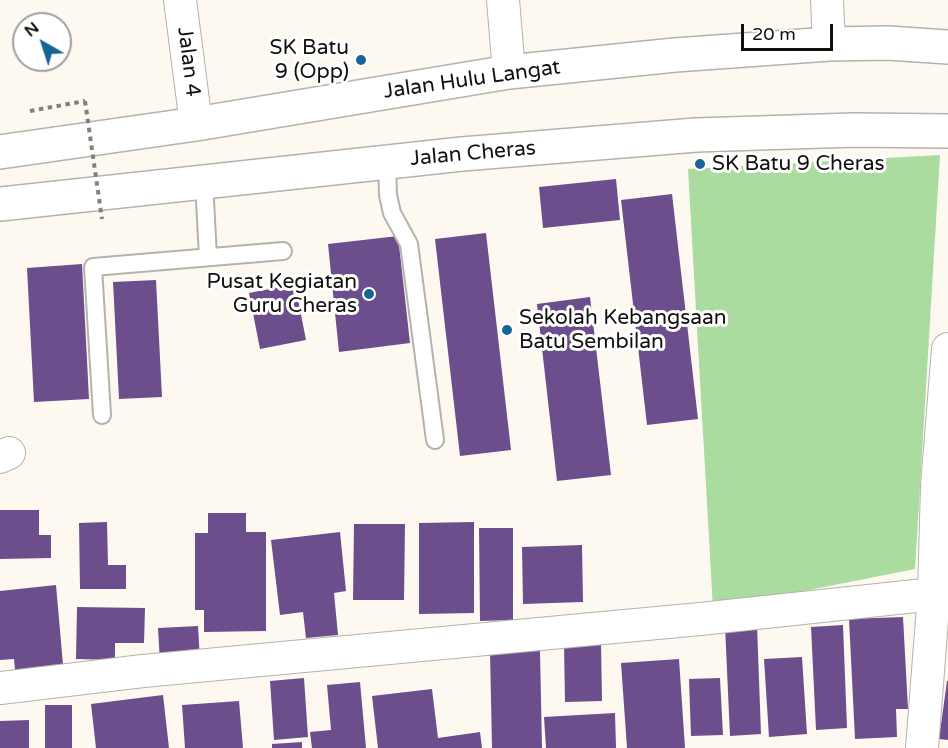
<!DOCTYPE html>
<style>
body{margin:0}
#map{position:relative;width:948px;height:748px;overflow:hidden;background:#fdf9f1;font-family:"Varela Round",sans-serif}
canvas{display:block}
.north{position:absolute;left:12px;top:12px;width:60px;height:60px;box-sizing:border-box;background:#fff;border:2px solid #a09f9e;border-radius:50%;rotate:321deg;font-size:16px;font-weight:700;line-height:24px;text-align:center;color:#11100d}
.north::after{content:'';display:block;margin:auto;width:21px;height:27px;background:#176598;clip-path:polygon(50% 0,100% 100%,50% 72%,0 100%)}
.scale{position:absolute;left:741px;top:24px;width:92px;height:27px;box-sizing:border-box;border:3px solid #11100d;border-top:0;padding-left:8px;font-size:18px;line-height:21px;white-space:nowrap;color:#11100d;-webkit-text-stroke:4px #fff;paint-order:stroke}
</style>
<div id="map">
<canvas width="948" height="748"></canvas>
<div class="north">N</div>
<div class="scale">20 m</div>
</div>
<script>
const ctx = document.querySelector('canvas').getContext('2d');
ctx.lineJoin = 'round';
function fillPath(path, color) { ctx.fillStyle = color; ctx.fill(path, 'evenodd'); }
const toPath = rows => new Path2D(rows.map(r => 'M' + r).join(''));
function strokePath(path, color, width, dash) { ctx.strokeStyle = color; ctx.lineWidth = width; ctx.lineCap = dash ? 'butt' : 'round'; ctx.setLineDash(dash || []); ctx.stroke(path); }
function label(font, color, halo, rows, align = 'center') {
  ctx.font = font + ' "Varela Round",sans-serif'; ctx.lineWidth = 6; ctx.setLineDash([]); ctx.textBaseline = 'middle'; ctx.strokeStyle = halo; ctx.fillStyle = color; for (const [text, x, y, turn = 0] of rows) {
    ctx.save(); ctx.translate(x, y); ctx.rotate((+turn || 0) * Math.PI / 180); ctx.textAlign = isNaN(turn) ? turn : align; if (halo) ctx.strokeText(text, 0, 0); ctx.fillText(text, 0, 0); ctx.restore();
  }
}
fillPath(toPath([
 [940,155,915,569,713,609,688,169]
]), '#aadb9f');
fillPath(toPath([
 [616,179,620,220,543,228,539,187],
 [672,194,698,419,647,425,621,200],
 [486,233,511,450,460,456,435,239],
 [398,236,410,343,339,352,328,244],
 [82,264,89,399,34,402,27,268],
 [156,280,162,397,119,399,113,282],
 [295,284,306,340,260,349,249,293],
 [590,297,611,475,557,481,537,304],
 [0,510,39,510,39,535,51,535,51,558,0,559],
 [208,513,246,513,246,532,266,532,266,631,204,632,204,610,195,610,195,533,208,533],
 [107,522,108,565,126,565,126,589,80,589,79,523],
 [474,522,474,613,419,614,419,523],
 [354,524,405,524,404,600,353,600],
 [479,528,513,528,513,620,480,621],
 [340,532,346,591,334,593,338,635,306,638,303,612,280,615,271,540],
 [582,545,583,602,523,604,522,547],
 [56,585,64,676,16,681,14,659,0,660,0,591],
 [77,607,145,608,144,643,115,643,115,660,76,659],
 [903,617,908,709,896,709,897,737,855,739,849,619],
 [757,625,761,734,730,736,725,626],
 [843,625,847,728,816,730,811,627],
 [198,626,200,661,160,663,158,628],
 [601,643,602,701,565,702,564,645],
 [540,651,542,748,492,748,490,652],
 [802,657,807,734,769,737,764,659],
 [679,659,685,748,627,748,621,663],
 [304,678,308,737,274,740,270,681],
 [720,678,723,735,691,736,689,679],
 [947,681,948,681,948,740,939,739],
 [360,682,366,748,312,748,310,732,331,730,327,685],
 [432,689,438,738,480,732,482,748,378,748,372,696],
 [163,695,169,748,96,748,91,704],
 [239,701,243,748,185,748,182,705],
 [45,705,72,705,72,748,45,748],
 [615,713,616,748,546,748,544,717],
 [29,720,29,748,0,748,0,721],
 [302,742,302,748,272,748,272,744]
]), '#6c4e8d');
const service = toPath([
 [387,162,388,195,392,213,409,244,435,440],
 [204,182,208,257],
 [102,415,93,267,283,251]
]);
const minor = toPath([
 [180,0,196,124],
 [503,0,509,72],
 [827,0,829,44],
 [0,457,9,453],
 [0,688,143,671,700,619,934,594],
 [922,748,934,594,937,486,948,349]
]);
const secondary = toPath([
 [0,152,196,124,509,72,675,55,829,44,888,43,948,47],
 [0,204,462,154,696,135,854,130,948,131]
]);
strokePath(service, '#b5b2ab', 20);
strokePath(minor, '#b5b2ab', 34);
strokePath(secondary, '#b5b2ab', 36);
strokePath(toPath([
 [30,111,85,101]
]), '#83817b', 4, [4.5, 4.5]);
strokePath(service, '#fff', 16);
strokePath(minor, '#fff', 32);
strokePath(secondary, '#fff', 33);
strokePath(toPath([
 [85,101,102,219]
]), '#83817b', 4, [4.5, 4.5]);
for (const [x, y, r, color] of [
 [361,60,6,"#176598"],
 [700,164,6,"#176598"],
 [369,294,6,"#176598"],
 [507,330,6,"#176598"]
]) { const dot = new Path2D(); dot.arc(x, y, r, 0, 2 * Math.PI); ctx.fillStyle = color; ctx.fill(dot); strokePath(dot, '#fff', 2); }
label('21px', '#11100d', '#fff', [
 ["SK Batu",349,48],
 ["9 (Opp)",349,72],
 ["SK Batu 9 Cheras",712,164,"left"],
 ["Pusat Kegiatan",357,282],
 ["Guru Cheras",357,306],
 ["Sekolah Kebangsaan",519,318,"left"],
 ["Batu Sembilan",519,342,"left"]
], 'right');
label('21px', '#11100d', '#fff', [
 ["Jalan 4",188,62,83],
 ["Jalan Hulu Langat",472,80,-8],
 ["Jalan Cheras",473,154,-5]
]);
</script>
